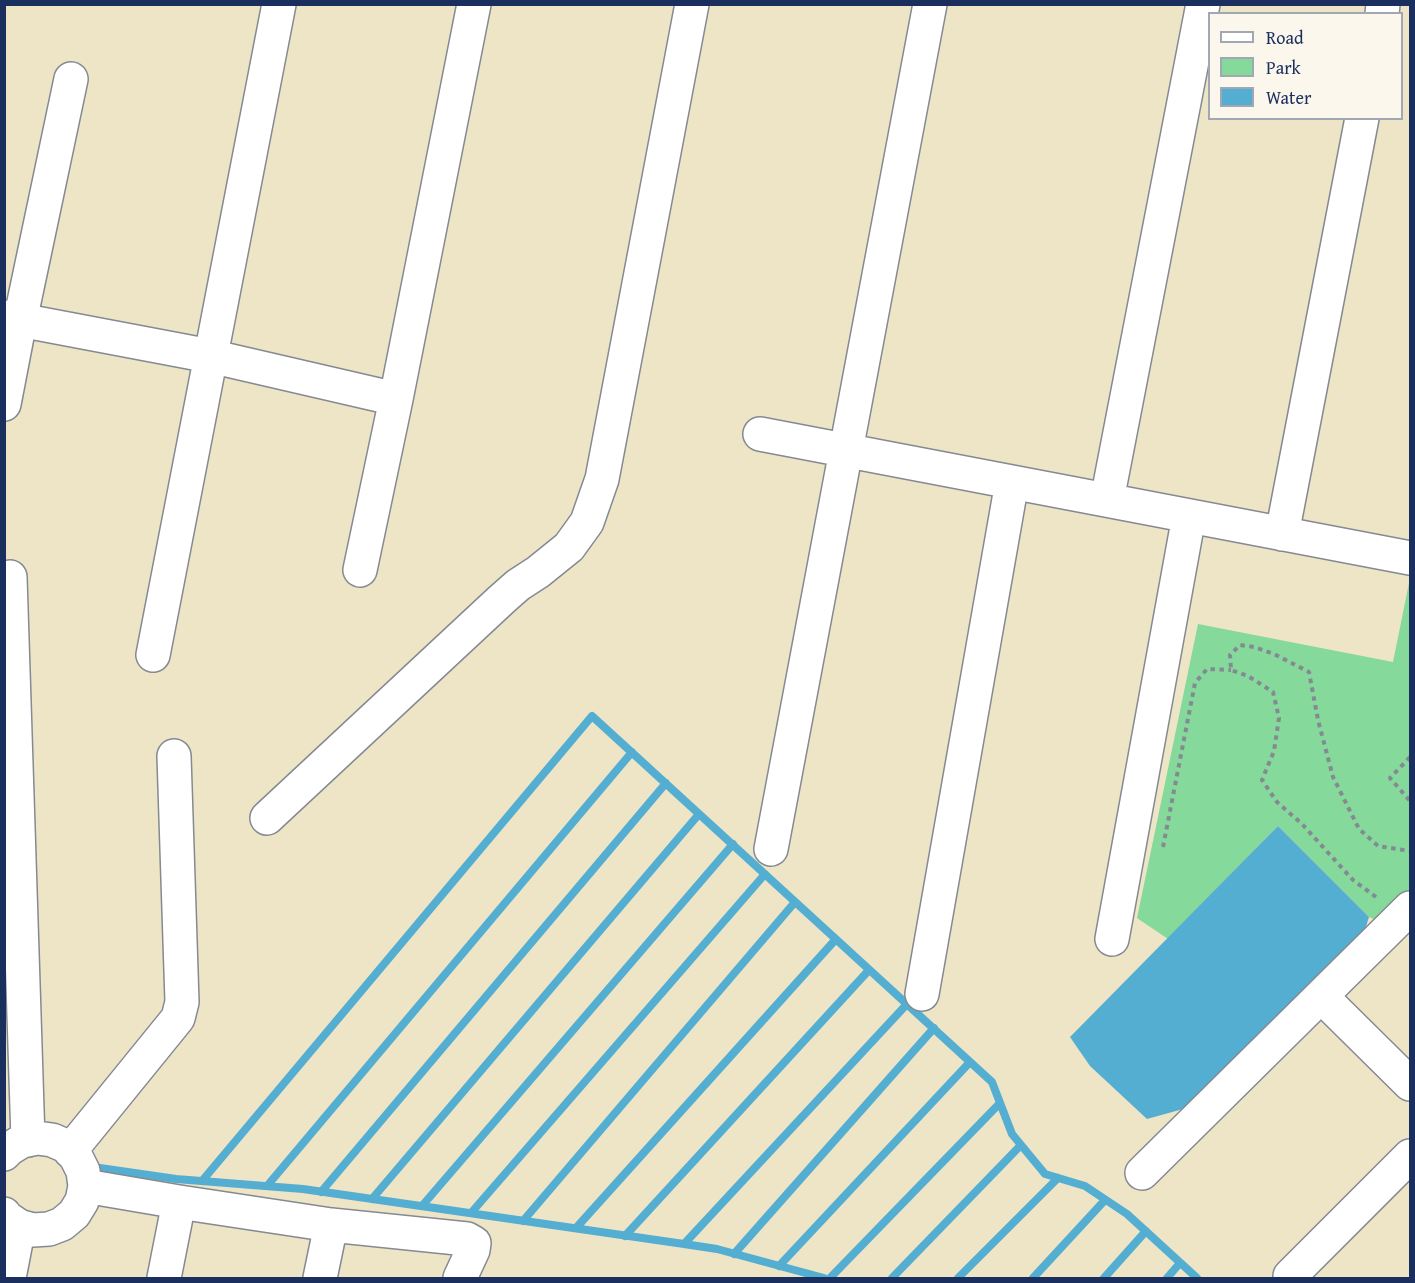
<!DOCTYPE html>
<style>
body{margin:0}
#map{position:relative;width:1415px;height:1283px;overflow:hidden;background:#eee5c7;font-family:"Gentium Book Plus",serif}
canvas{display:block}
.frame{position:absolute;inset:0;border:6px solid #1b2f5e;pointer-events:none}
.legend{position:absolute;left:1208px;top:12px;width:195px;height:108px;box-sizing:border-box;background:#fbf7ec;border:2px solid #a1a7b3;margin:0;padding:8px 10px;list-style:none;font-size:18px;color:#1b2f5e}
.legend li{display:flex;align-items:center;gap:12px;height:30px}
.legend b{width:30px;border:2px solid #a1a7b3}
</style>
<div id="map">
<canvas width="1415" height="1283"></canvas>
<div class="frame"></div>
<ul class="legend">
<li><b style="height:8px;background:#fff"></b>Road</li>
<li><b style="height:16px;background:#85d99b"></b>Park</li>
<li><b style="height:16px;background:#54aed2"></b>Water</li>
</ul>
</div>
<script>
const ctx = document.querySelector('canvas').getContext('2d');
ctx.lineJoin = 'round';
function fillPath(path, color) { ctx.fillStyle = color; ctx.fill(path, 'evenodd'); }
const toPath = rows => new Path2D(rows.map(r => 'M' + r).join(''));
function strokePath(path, color, width, dash) { ctx.strokeStyle = color; ctx.lineWidth = width; ctx.lineCap = dash ? 'butt' : 'round'; ctx.setLineDash(dash || []); ctx.stroke(path); }
fillPath(toPath([
 [1410,578,1410,890,1378,921,1369,917,1278,826,1168,939,1137,918,1198,624,1393,662]
]), '#85d99b');
fillPath(toPath([
 [1278,826,1369,917,1365,930,1183,1109,1147,1119,1090,1066,1070,1037]
]), '#54aed2');
strokePath(toPath([
 [93,1167,176,1179,303,1189,684,1244,717,1249,824,1278],
 [202,1181,592,716,992,1082,1012,1134,1045,1174,1085,1186,1127,1214,1197,1278],
 [267,1186,632,752],
 [321,1192,666,783],
 [372,1199,699,814],
 [422,1206,733,844],
 [471,1213,765,874],
 [523,1221,795,902],
 [576,1228,836,939],
 [625,1236,869,970],
 [684,1244,907,1004],
 [734,1254,934,1028],
 [779,1266,970,1062],
 [830,1278,1000,1103],
 [892,1278,1021,1145],
 [958,1278,1058,1178],
 [1033,1278,1105,1200],
 [1104,1278,1146,1231],
 [1167,1278,1180,1263]
]), '#54aed2', 8);
const minor = toPath([
 [1382,14,1383,4],
 [4,317,210,356,396,399],
 [4,404,20,321,71,79],
 [760,434,1410,558],
 [1107,500,1203,4],
 [1282,534,1362,118],
 [360,570,396,399,474,4],
 [10,577,28,1140],
 [153,655,279,4],
 [267,818,501,600,518,585,538,572,569,547,587,522,602,479,692,4],
 [771,849,930,4],
 [1112,939,1189,516],
 [922,994,1012,482],
 [1321,996,1410,1084],
 [70,1151,178,1018,182,1002,174,756],
 [4,1154,9,1149,22,1141,37,1138,52,1140,66,1146,76,1157,83,1171,85,1186,82,1201,74,1214,62,1224,49,1229,33,1230,19,1226,7,1218,4,1214],
 [1142,1173,1410,908],
 [85,1186,179,1202,331,1225,467,1239,474,1243,473,1250,460,1278],
 [1290,1276,1410,1156],
 [9,1278,19,1226],
 [164,1278,179,1202],
 [320,1278,331,1225]
]);
strokePath(minor, '#848a92', 36);
strokePath(toPath([
 [1410,757,1390,778,1410,801],
 [1163,847,1195,683,1207,669,1231,670],
 [1376,897,1353,880,1302,824,1277,802,1262,780,1274,751,1279,718,1273,692,1248,676,1231,670,1230,655,1240,645,1254,647,1274,654,1309,672,1318,720,1333,777,1359,829,1378,846,1410,851]
]), '#848a92', 4, [4.5, 4.5]);
strokePath(minor, '#fff', 33);
</script>
